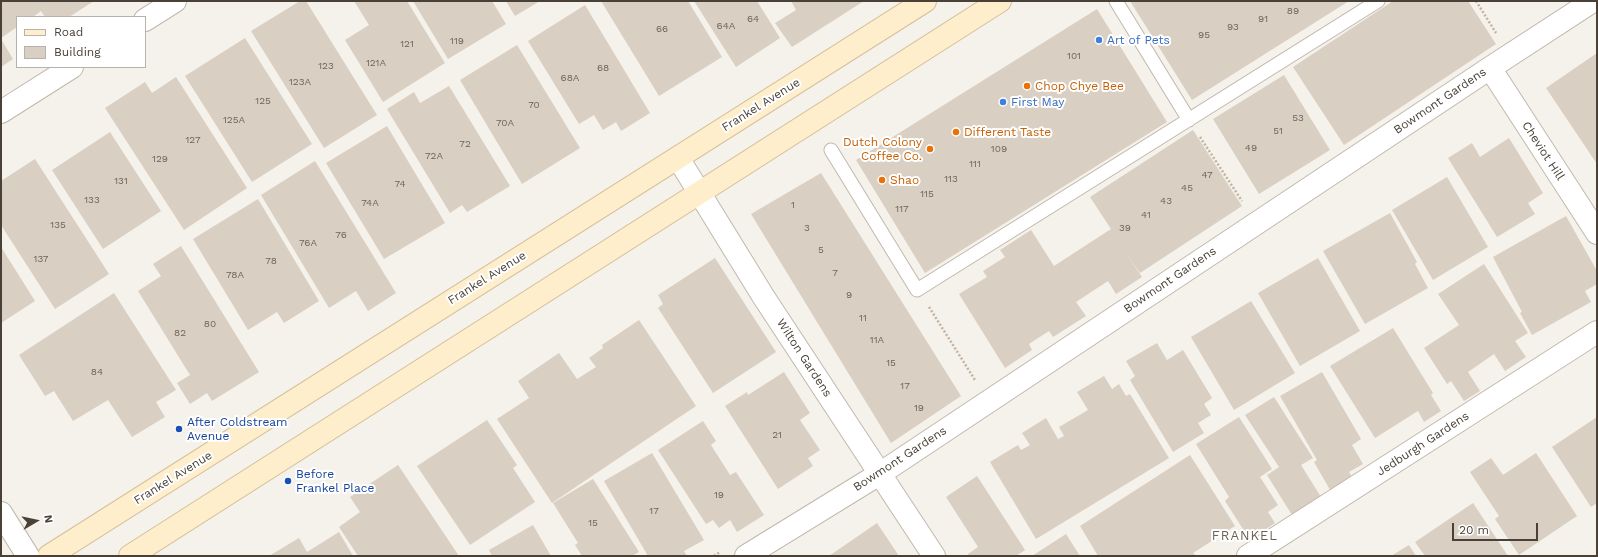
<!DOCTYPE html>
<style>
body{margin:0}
#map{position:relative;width:1598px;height:557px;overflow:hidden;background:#f5f1eb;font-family:"Work Sans",sans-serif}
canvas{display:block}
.frame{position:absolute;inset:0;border:2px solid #494138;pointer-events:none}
.legend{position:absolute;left:16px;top:16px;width:130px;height:52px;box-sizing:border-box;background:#fff;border:1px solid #b6b3af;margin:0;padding:5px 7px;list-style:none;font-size:12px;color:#494138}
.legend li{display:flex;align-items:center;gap:8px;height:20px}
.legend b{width:20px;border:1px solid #b6b3af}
.north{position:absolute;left:16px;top:501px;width:40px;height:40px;-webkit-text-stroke:3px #fff;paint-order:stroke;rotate:81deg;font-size:11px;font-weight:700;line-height:16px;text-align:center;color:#494138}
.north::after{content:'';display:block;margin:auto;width:14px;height:18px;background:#494138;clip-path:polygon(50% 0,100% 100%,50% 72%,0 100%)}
.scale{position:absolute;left:1452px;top:523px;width:86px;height:18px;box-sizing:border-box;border:2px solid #494138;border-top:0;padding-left:5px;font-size:12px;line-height:14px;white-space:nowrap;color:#494138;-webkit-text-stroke:3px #fff;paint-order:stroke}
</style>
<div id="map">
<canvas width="1598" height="557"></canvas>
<div class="frame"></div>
<ul class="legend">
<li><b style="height:5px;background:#feeecc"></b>Road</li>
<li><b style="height:11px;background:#dacfc3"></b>Building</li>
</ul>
<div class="north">N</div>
<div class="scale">20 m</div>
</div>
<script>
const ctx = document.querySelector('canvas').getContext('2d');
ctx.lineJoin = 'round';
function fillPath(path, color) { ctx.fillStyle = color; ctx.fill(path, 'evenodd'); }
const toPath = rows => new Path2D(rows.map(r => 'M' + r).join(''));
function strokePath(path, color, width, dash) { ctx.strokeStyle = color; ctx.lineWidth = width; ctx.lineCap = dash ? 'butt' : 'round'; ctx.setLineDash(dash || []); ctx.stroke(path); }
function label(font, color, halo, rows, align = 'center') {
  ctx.font = font + ' "Work Sans",sans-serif'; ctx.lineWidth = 4; ctx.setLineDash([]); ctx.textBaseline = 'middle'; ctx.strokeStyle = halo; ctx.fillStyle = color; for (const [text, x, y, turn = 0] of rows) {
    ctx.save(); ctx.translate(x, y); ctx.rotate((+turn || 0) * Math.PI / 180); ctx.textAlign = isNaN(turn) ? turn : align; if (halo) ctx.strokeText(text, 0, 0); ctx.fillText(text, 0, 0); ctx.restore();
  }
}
fillPath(toPath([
 [1,1,94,1,69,17,45,17,41,11,33,17,17,17,17,27,1,38],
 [300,1,306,1,377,115,324,148,251,31],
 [354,1,407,1,445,63,383,102,345,40,369,25],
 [413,1,492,1,506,24,448,59],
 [506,1,540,1,515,16],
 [601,1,688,1,722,57,659,96],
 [694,1,757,1,780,38,736,67],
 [791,1,864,1,792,47,775,23,796,10],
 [1130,1,1349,1,1192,100],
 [1393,1,1468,1,1496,44,1344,145,1293,67],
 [585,5,650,113,621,131,616,122,603,130,594,115,579,124,528,41],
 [1097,9,1167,122,925,273,856,160],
 [245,38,312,144,252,182,185,76],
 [1,39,13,59,1,67],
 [517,45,580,148,522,184,460,80],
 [1597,53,1597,164,1546,88],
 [1284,75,1330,150,1259,194,1213,119],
 [176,77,247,188,184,230,105,108,145,82,152,93],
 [449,86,510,186,467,212,462,205,450,213,387,109,414,92,420,103],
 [387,126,445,223,384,259,326,163],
 [1193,130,1242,206,1140,273,1126,253,1142,277,1116,294,1108,281,1076,302,1086,316,1053,337,1049,331,1029,344,1032,350,1005,368,959,294,987,277,983,271,1005,257,1000,250,1031,230,1054,266,1111,229,1090,197],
 [110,132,161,211,103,249,52,170],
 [1509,138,1543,193,1528,203,1535,214,1497,237,1448,158,1472,143,1480,157],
 [35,159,109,274,55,309,1,225,1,181],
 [315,161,396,293,368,311,356,291,329,308,261,195],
 [821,173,961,396,891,443,751,214],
 [1447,177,1488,247,1433,280,1392,210],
 [258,199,319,301,284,323,277,312,248,330,193,239],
 [1390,213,1417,262,1415,264,1428,288,1365,324,1323,251],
 [1566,216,1597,271,1597,284,1585,291,1591,302,1532,335,1520,313,1522,312,1493,257],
 [181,246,259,372,212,401,207,393,190,404,177,383,190,375,138,291,161,276,153,264],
 [1,247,35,301,1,323],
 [715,258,776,352,713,393,658,308,663,304,658,295],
 [1318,258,1360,331,1300,366,1258,293],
 [1484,264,1528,333,1515,341,1526,357,1505,371,1494,354,1468,372,1480,391,1464,401,1451,381,1447,384,1424,348,1459,325,1438,294],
 [114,293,176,390,156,402,165,417,132,437,108,400,73,421,54,391,45,396,19,355],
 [1251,301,1295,373,1234,410,1191,337],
 [639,320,696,406,552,503,497,419,529,398,518,381,559,353,577,379,596,367,589,358,603,348,602,345],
 [1393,328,1433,393,1431,395,1441,411,1424,422,1418,411,1375,438,1330,366],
 [1157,343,1167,360,1183,350,1212,398,1204,404,1211,415,1198,423,1204,433,1173,452,1130,380,1135,376,1126,361],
 [784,372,810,413,800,420,820,450,808,458,813,466,778,489,725,406,747,392,748,395],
 [1322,372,1361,439,1352,445,1363,464,1349,472,1355,482,1333,495,1314,462,1317,460,1280,396],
 [1104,376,1112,389,1119,384,1126,396,1130,394,1169,458,1036,539,990,462,1018,445,1021,450,1030,445,1022,433,1046,418,1058,439,1064,436,1059,427,1088,410,1077,392],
 [1274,397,1313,458,1301,465,1321,497,1292,515,1267,475,1279,467,1245,415],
 [1239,417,1272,469,1260,477,1278,505,1268,512,1275,523,1250,540,1225,501,1229,497,1196,444],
 [1597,417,1597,503,1591,507,1552,447],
 [487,420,517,465,513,468,535,502,470,545,417,466],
 [703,421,716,441,711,445,730,475,736,472,764,515,737,532,730,520,719,528,713,520,706,524,658,450],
 [652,453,704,540,684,551,687,556,648,556,604,481],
 [1536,453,1577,516,1519,555,1495,519,1499,516,1470,472,1491,458,1503,475],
 [1190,455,1235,526,1193,553,1196,556,1098,556,1080,526],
 [398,465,459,556,358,556,339,527,360,512,350,497],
 [977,476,1025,550,1016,556,969,556,968,554,978,547,946,497],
 [593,479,639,552,632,556,582,556,575,545,578,543,553,503],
 [1473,503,1508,556,1425,556,1415,542],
 [877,523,899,556,829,556],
 [533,525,551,556,492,556,489,550],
 [339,532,353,556,269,556,299,538,307,552],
 [1066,534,1080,556,1032,556],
 [1409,545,1416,556,1391,556]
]), '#dacfc3');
const lane = toPath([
 [1116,1,1189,120],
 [831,150,917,290,1378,1]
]);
const street = toPath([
 [145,20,175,1],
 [1490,68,1597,233],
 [1,112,72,67],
 [678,158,763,296,934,556],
 [1,513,28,556],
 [746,556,881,473,1490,68,1593,1],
 [1248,556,1597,332]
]);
const secondary = toPath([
 [49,556,925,1],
 [130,556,1000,1]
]);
strokePath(lane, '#c1b8ad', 15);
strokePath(street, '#c1b8ad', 24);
strokePath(secondary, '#d4c19a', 24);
strokePath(toPath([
 [1476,1,1496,33],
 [1200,137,1242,201],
 [929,307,975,380],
 [714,556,720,552]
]), '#c2b39e', 2.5, [2, 2]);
strokePath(lane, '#fff', 13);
strokePath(street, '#fff', 22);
strokePath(secondary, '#feeecc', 22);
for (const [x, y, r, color] of [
 [1099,40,4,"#3f7fe0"],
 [1027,86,4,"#e8710a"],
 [1003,102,4,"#3f7fe0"],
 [956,132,4,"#e8710a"],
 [930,149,4,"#e8710a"],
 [882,180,4,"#e8710a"],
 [179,429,4,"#1a4fb4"],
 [288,481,4,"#1a4fb4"]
]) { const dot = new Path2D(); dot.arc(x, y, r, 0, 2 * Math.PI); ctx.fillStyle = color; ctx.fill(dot); strokePath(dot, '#fff', 1.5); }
label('10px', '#6d645b', null, [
 ["89",1293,11],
 ["64",753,19],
 ["91",1263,19],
 ["64A",726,26],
 ["93",1233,27],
 ["66",662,29],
 ["95",1204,35],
 ["119",457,41],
 ["121",407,44],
 ["101",1074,56],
 ["121A",376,63],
 ["123",326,66],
 ["68",603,68],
 ["68A",570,78],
 ["123A",300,82],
 ["125",263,101],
 ["70",534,105],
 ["53",1298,118],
 ["125A",234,120],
 ["70A",505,123],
 ["51",1278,131],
 ["127",193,140],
 ["72",465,144],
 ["49",1251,148],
 ["109",999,149],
 ["72A",434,156],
 ["129",160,159],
 ["111",975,164],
 ["47",1207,175],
 ["113",951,179],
 ["131",121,181],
 ["74",400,184],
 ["45",1187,188],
 ["115",927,194],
 ["133",92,200],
 ["43",1166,201],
 ["74A",370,203],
 ["1",793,205],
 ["117",902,209],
 ["41",1146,215],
 ["135",58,225],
 ["3",807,228],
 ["39",1125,228],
 ["76",341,235],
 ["76A",308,243],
 ["5",821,250],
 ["137",41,259],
 ["78",271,261],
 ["7",835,273],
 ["78A",235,275],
 ["9",849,295],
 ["11",863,318],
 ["80",210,324],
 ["82",180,333],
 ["11A",877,340],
 ["15",891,363],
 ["84",97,372],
 ["17",905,386],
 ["19",919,408],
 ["21",777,435],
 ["19",719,495],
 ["17",654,511],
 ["15",593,523]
]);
label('12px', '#366cbe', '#fff', [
 ["Art of Pets",1107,40],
 ["First May",1011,102]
], 'left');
label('12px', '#c56008', '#fff', [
 ["Chop Chye Bee",1035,86],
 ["Different Taste",964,132],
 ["Dutch Colony",922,142,"right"],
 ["Coffee Co.",922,156,"right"],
 ["Shao",890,180]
], 'left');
label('12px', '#494138', '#fff', [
 ["Bowmont Gardens",1440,101,-34],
 ["Frankel Avenue",761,105,-32],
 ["Cheviot Hill",1543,151,57],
 ["Frankel Avenue",487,278,-32],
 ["Bowmont Gardens",1170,280,-34],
 ["Wilton Gardens",804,358,57],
 ["Jedburgh Gardens",1423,444,-33],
 ["Bowmont Gardens",900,459,-33],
 ["Frankel Avenue",173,478,-32]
]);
label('12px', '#164399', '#fff', [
 ["After Coldstream",187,422],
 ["Avenue",187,436],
 ["Before",296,474],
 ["Frankel Place",296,488]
], 'left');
ctx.letterSpacing = '1px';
label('13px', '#6c5f50', '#fff', [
 ["FRANKEL",1245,536]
]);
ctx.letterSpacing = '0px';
</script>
